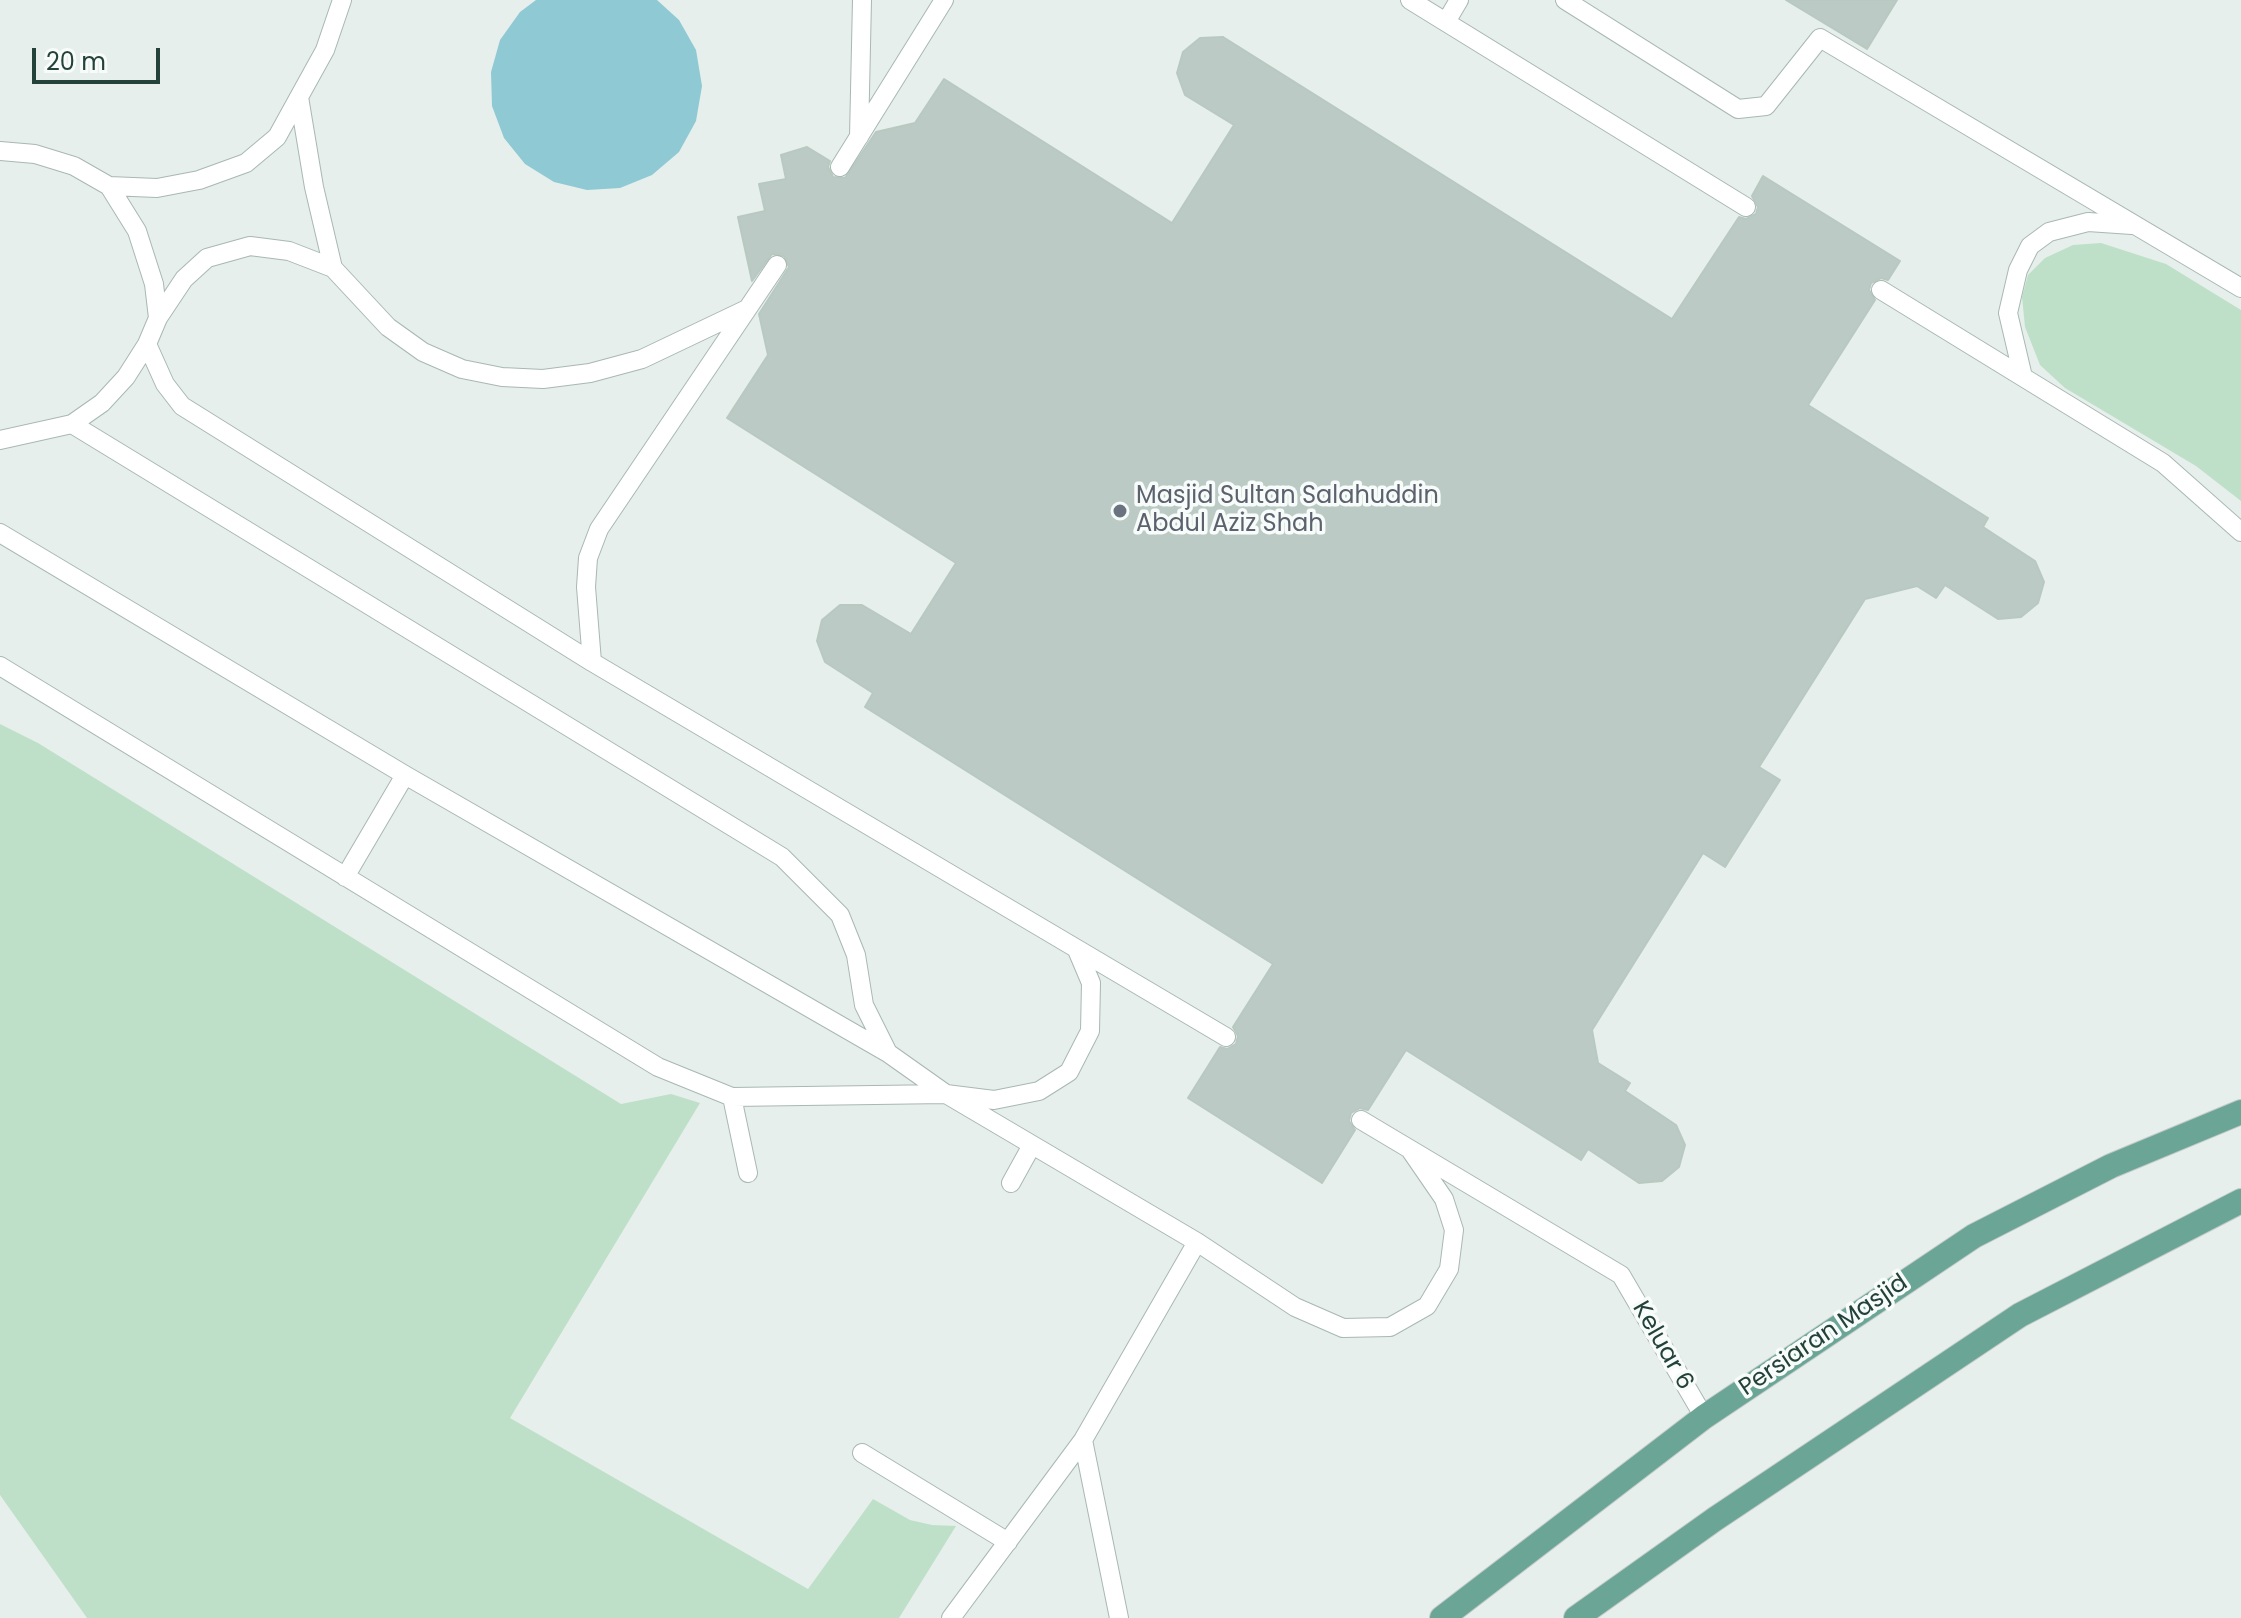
<!DOCTYPE html>
<style>
body{margin:0}
#map{position:relative;width:2241px;height:1618px;overflow:hidden;background:#e6efeb;font-family:Poppins,sans-serif}
canvas{display:block}
.scale{position:absolute;left:32px;top:48px;width:128px;height:36px;box-sizing:border-box;border:4px solid #24423a;border-top:0;padding-left:10px;font-size:24px;line-height:28px;white-space:nowrap;color:#24423a;-webkit-text-stroke:6px #f7fbf9;paint-order:stroke}
</style>
<div id="map">
<canvas width="2241" height="1618"></canvas>
<div class="scale">20 m</div>
</div>
<script>
const ctx = document.querySelector('canvas').getContext('2d');
ctx.lineJoin = 'round';
function fillPath(path, color) { ctx.fillStyle = color; ctx.fill(path, 'evenodd'); }
const toPath = rows => new Path2D(rows.map(r => 'M' + r).join(''));
function strokePath(path, color, width, dash) { ctx.strokeStyle = color; ctx.lineWidth = width; ctx.lineCap = dash ? 'butt' : 'round'; ctx.setLineDash(dash || []); ctx.stroke(path); }
function label(font, color, halo, rows, align = 'center') {
  ctx.font = font + ' Poppins,sans-serif'; ctx.lineWidth = 7; ctx.setLineDash([]); ctx.textBaseline = 'middle'; ctx.strokeStyle = halo; ctx.fillStyle = color; for (const [text, x, y, turn = 0] of rows) {
    ctx.save(); ctx.translate(x, y); ctx.rotate((+turn || 0) * Math.PI / 180); ctx.textAlign = isNaN(turn) ? turn : align; if (halo) ctx.strokeText(text, 0, 0); ctx.fillText(text, 0, 0); ctx.restore();
  }
}
fillPath(toPath([
 [2101,243,2166,264,2241,310,2241,501,2196,466,2065,388,2040,365,2025,327,2022,297,2028,275,2045,258,2073,245],
 [0,724,38,743,621,1104,671,1094,700,1103,510,1418,808,1589,873,1499,910,1520,932,1525,956,1526,899,1618,87,1618,0,1495]
]), '#bfe0c8');
fillPath(toPath([
 [536,0,657,0,679,20,696,50,702,86,696,121,679,152,652,175,620,188,587,190,554,182,525,164,504,138,492,106,491,72,500,40,520,12]
]), '#8ec9d4');
const building = toPath([
 [1786,0,1897,0,1867,49,1786,0],
 [1223,37,1672,319,1739,217,1746,219,1756,214,1758,207,1752,196,1763,176,1900,261,1888,280,1881,278,1871,283,1869,290,1875,300,1808,405,1988,518,1983,527,2035,561,2044,582,2038,603,2021,617,1998,619,1945,585,1936,598,1917,586,1865,599,1759,767,1780,780,1725,867,1703,853,1592,1030,1598,1063,1630,1083,1625,1091,1676,1125,1685,1145,1679,1167,1662,1181,1639,1183,1588,1149,1581,1160,1406,1050,1368,1110,1360,1108,1351,1113,1349,1121,1355,1130,1322,1183,1188,1098,1220,1047,1227,1049,1236,1044,1238,1036,1233,1027,1273,964,865,707,873,693,825,662,817,641,822,620,840,605,862,605,911,634,956,563,727,418,768,355,759,314,789,267,784,256,772,254,752,281,738,217,765,211,759,184,786,179,781,155,807,147,830,161,828,167,833,177,845,178,876,132,915,123,944,79,1172,223,1234,125,1185,95,1177,73,1183,52,1200,38,1223,37]
]);
fillPath(building, '#bbcac4');
strokePath(building, '#b8c9c2', 2);
const lane = toPath([
 [342,0,325,50,299,97,314,187,333,268,388,327,423,352,462,369,502,377,543,379,590,373,642,359,745,310],
 [1410,0,1746,207],
 [1565,0,1738,109,1766,106,1820,38,2241,288],
 [1446,22,1459,0],
 [859,137,862,0],
 [0,151,35,154,74,166,109,186,157,188,199,180,246,163,277,137,299,97],
 [840,167,944,0],
 [109,186,137,231,154,284,158,318],
 [1881,290,2163,463,2241,532],
 [147,344,165,384,182,406,592,662,1226,1037],
 [2023,377,2008,313,2018,270,2030,246,2049,232,2088,222,2132,225],
 [72,424,782,857,840,915,856,955,864,1005,888,1053,946,1094,1197,1242,1295,1307,1343,1328,1390,1327,1427,1306,1449,1269,1454,1230,1444,1199,1411,1151],
 [0,440,72,424,102,403,126,377,147,344,158,318,184,279,207,258,250,246,289,251,333,268],
 [0,533,405,775,888,1053],
 [592,662,586,587,588,558,599,529,777,265],
 [0,666,658,1067,732,1097,946,1094,994,1100,1039,1091,1069,1072,1090,1031,1091,983,1077,950],
 [345,877,405,775],
 [732,1097,748,1173],
 [1361,1120,1621,1275,1704,1417],
 [1011,1183,1032,1145],
 [1083,1440,1119,1618],
 [862,1453,1008,1542],
 [951,1618,1083,1440,1197,1242]
]);
const primary = toPath([
 [1442,1618,1704,1417,1974,1236,2111,1166,2241,1112],
 [1576,1618,1715,1519,2020,1315,2241,1201]
]);
strokePath(lane, '#a8b8b2', 20);
strokePath(primary, '#c2cac8', 26);
strokePath(lane, '#fff', 18);
strokePath(primary, '#6aa596', 24);
for (const [x, y, r, color] of [
 [1120,511,8,"#6b7280"]
]) { const dot = new Path2D(); dot.arc(x, y, r, 0, 2 * Math.PI); ctx.fillStyle = color; ctx.fill(dot); strokePath(dot, '#f7fbf9', 3); }
label('24px', '#5b616d', '#f7fbf9', [
 ["Masjid Sultan Salahuddin",1136,497],
 ["Abdul Aziz Shah",1136,525]
], 'left');
label('24px', '#24423a', '#f7fbf9', [
 ["Persiaran Masjid",1824,1336,-34],
 ["Keluar 6",1662,1346,60]
]);
</script>
